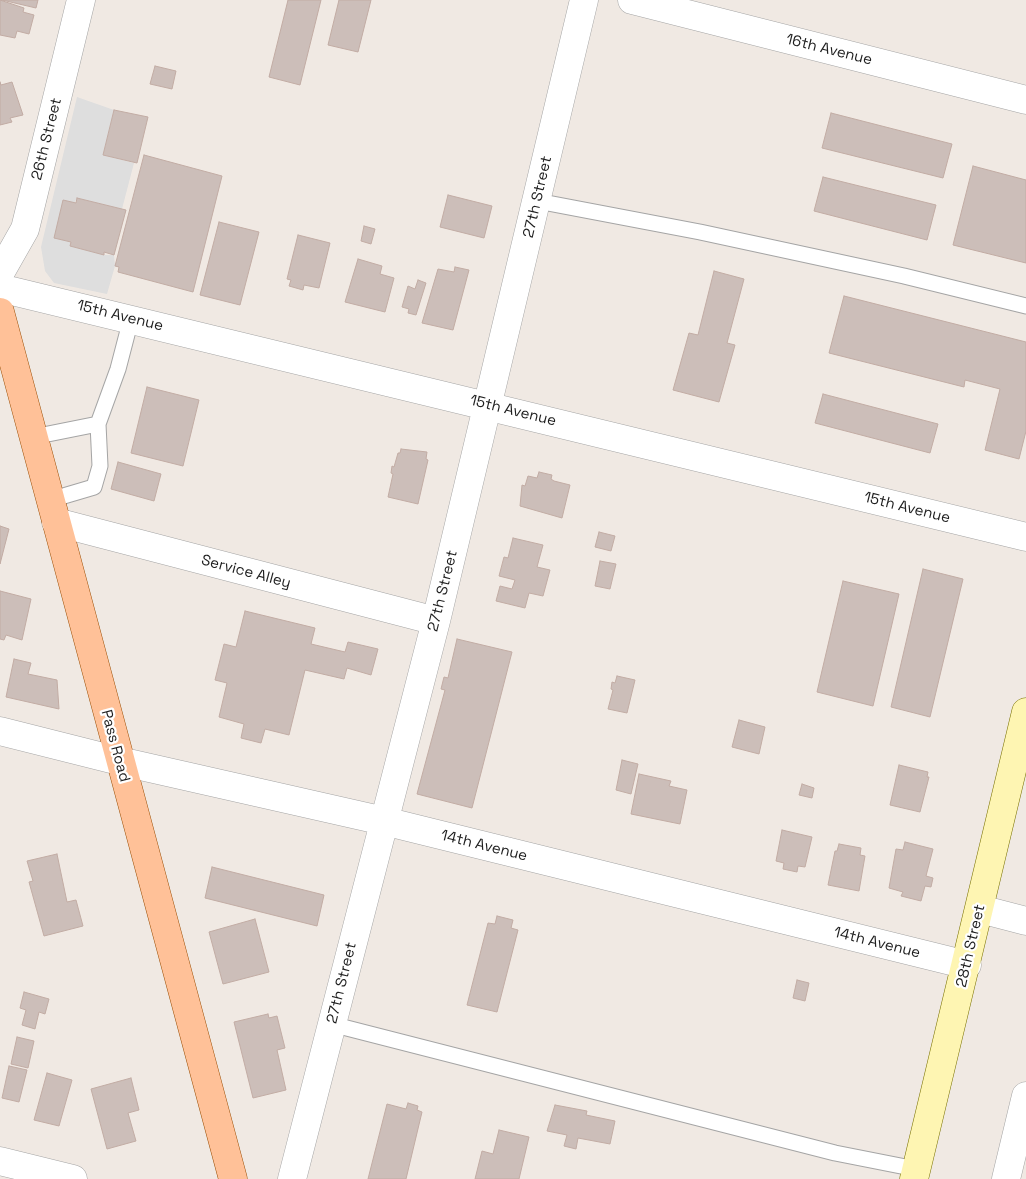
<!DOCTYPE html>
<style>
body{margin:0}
canvas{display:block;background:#f0e9e3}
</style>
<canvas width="1026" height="1179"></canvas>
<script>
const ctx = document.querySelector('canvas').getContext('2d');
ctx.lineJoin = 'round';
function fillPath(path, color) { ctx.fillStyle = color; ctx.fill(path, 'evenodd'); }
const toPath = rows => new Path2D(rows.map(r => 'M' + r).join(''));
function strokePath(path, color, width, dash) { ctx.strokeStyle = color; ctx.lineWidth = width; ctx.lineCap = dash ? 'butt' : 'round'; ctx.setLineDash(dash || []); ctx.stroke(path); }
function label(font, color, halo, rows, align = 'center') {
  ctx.font = font + ' "Space Grotesk",sans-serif'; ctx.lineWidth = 4.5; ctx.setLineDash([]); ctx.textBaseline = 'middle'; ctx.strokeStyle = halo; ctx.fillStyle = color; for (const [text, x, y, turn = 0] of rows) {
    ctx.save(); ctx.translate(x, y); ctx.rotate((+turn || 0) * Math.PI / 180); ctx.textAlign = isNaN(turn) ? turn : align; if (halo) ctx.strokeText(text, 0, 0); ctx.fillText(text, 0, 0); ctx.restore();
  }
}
fillPath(toPath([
 [77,97,114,110,103,155,134,163,122,209,77,198,55,238,71,242,70,246,104,255,114,255,115,266,107,294,54,283,45,271,41,247]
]), '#dedede');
const building = toPath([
 [0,0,24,8,23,12,34,15,29,34,17,31,15,38,0,35,0,0],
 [2,0,38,0,36,8,2,0],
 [288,0,321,0,300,85,269,77,288,0],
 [339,0,371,0,358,52,328,45,339,0],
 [155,66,176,71,172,89,150,84,155,66],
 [0,82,1,85,12,82,23,115,10,118,12,122,0,125,0,82],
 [114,110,148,117,137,163,103,155,114,110],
 [831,113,952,144,943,178,822,148,831,113],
 [144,155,222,176,193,292,118,272,119,267,115,266,144,155],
 [973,166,1026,180,1026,263,953,245,973,166],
 [823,177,936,205,927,240,814,211,823,177],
 [448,195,492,206,484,238,440,227,448,195],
 [77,198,126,210,114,255,104,252,104,255,70,246,71,242,54,238,63,200,76,203,77,198],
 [219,222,259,232,240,305,200,295,219,222],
 [364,226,375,229,371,244,361,241,364,226],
 [298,235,330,243,319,288,304,285,303,290,289,286,291,280,287,279,298,235],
 [358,259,382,266,380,274,394,278,385,312,345,302,358,259],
 [455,267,469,270,453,330,422,323,438,269,454,272,455,267],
 [714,271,744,279,727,343,735,345,719,402,673,390,689,333,698,335,714,271],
 [418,280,426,283,416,315,408,313,409,309,402,307,408,286,415,289,418,280],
 [844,296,1026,342,1026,431,1019,459,985,450,1000,389,965,380,964,387,829,353,844,296],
 [147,387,199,400,183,466,131,453,147,387],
 [823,394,938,424,930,453,815,423,823,394],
 [401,449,427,452,426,459,428,460,418,504,388,497,393,474,391,473,392,466,394,467,398,453,400,453,401,449],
 [118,462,161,474,154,501,111,489,118,462],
 [539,472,552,475,551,479,554,481,570,485,562,518,520,506,522,485,525,486,528,476,537,478,539,472],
 [0,526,9,529,0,564,0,526],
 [599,532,615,536,611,551,595,547,599,532],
 [513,538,543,545,537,567,550,570,543,596,529,593,525,608,496,601,500,586,512,589,515,580,499,576,504,557,508,558,513,538],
 [600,561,616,564,610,589,595,586,600,561],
 [923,569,963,579,930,717,891,707,923,569],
 [843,581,899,594,873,706,817,692,843,581],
 [0,591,31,599,22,640,6,635,4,640,0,639,0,591],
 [245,611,315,628,311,644,345,652,348,642,378,649,371,675,347,668,344,679,305,670,289,735,265,729,261,743,241,738,244,724,219,717,227,683,215,680,224,644,236,647,245,611],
 [457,639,512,652,472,808,417,794,445,690,441,689,444,677,448,678,457,639],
 [14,659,31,663,28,674,57,680,59,709,6,697,14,659],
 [617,676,635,680,627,713,608,709,613,690,611,689,612,682,615,683,617,676],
 [739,720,765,727,759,754,732,747,739,720],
 [622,760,638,764,631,794,616,790,622,760],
 [899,765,928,772,927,777,929,777,920,812,890,805,899,765],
 [639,774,671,781,669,786,687,790,680,824,631,814,639,774],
 [802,784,814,788,812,798,799,795,802,784],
 [782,830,812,837,805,867,798,866,797,872,783,869,784,863,776,861,782,830],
 [905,842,933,849,926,876,933,878,931,887,925,886,921,901,901,896,903,892,889,888,896,849,903,850,905,842],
 [839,844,861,848,860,855,865,856,859,891,828,885,835,851,837,851,839,844],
 [57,854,67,902,76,900,83,926,44,936,29,882,33,881,27,861,57,854],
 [212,867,324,895,317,926,205,898,212,867],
 [497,916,513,920,511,928,518,930,497,1012,467,1005,488,923,495,924,497,916],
 [255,919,269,972,223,984,209,932,255,919],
 [797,980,809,983,805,1001,793,998,797,980],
 [24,992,49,999,45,1014,39,1012,35,1029,22,1025,26,1010,20,1008,24,992],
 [268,1014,269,1018,277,1016,285,1048,277,1050,286,1090,253,1098,234,1022,268,1014],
 [17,1037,34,1041,28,1068,11,1064,17,1037],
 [9,1066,27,1070,19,1102,2,1098,9,1066],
 [47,1073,72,1080,59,1126,34,1120,47,1073],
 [131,1078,139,1110,128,1113,136,1141,107,1149,91,1089,131,1078],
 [408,1103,418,1106,417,1110,422,1112,406,1179,368,1179,387,1104,406,1109,408,1103],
 [555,1105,587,1111,586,1115,615,1121,610,1144,578,1138,576,1149,564,1146,567,1135,547,1131,555,1105],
 [499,1130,529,1137,519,1179,475,1179,482,1151,493,1154,499,1130]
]);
fillPath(building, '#ccbeb9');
strokePath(building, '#c2aca4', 1);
const service = toPath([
 [537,201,700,232,904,276,1026,306],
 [33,437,98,424],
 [50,500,94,487,100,466,98,424,118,369,131,319],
 [331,1024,835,1153,916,1169]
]);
const minor = toPath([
 [632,0,1026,100],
 [0,273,25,229,81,0],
 [0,288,1026,537],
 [56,522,436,621],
 [0,731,119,761,384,821,967,965],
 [980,909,1026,921],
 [0,1161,73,1179],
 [292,1179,436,621,584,0],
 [1006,1179,1026,1096]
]);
const secondary = toPath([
 [914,1179,1026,712]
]);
const primary = toPath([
 [0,312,233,1179]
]);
strokePath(service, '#a5a5a5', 17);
strokePath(minor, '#a5a5a5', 29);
strokePath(secondary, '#797100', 29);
strokePath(primary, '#974b00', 29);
strokePath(service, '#fff', 15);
strokePath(minor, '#fff', 28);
strokePath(secondary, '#fef5b2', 28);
strokePath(primary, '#ffc198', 28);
label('15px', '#1e1e1e', '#fff', [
 ["16th Avenue",829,50,14],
 ["26th Street",47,139,-76],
 ["27th Street",538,197,-77],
 ["15th Avenue",120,316,14],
 ["15th Avenue",513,411,14],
 ["15th Avenue",907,508,14],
 ["Service Alley",246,572,15],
 ["27th Street",443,591,-76],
 ["Pass Road",115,746,75],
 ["14th Avenue",484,846,14],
 ["14th Avenue",877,943,14],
 ["28th Street",971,946,-77],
 ["27th Street",342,983,-76]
]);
</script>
